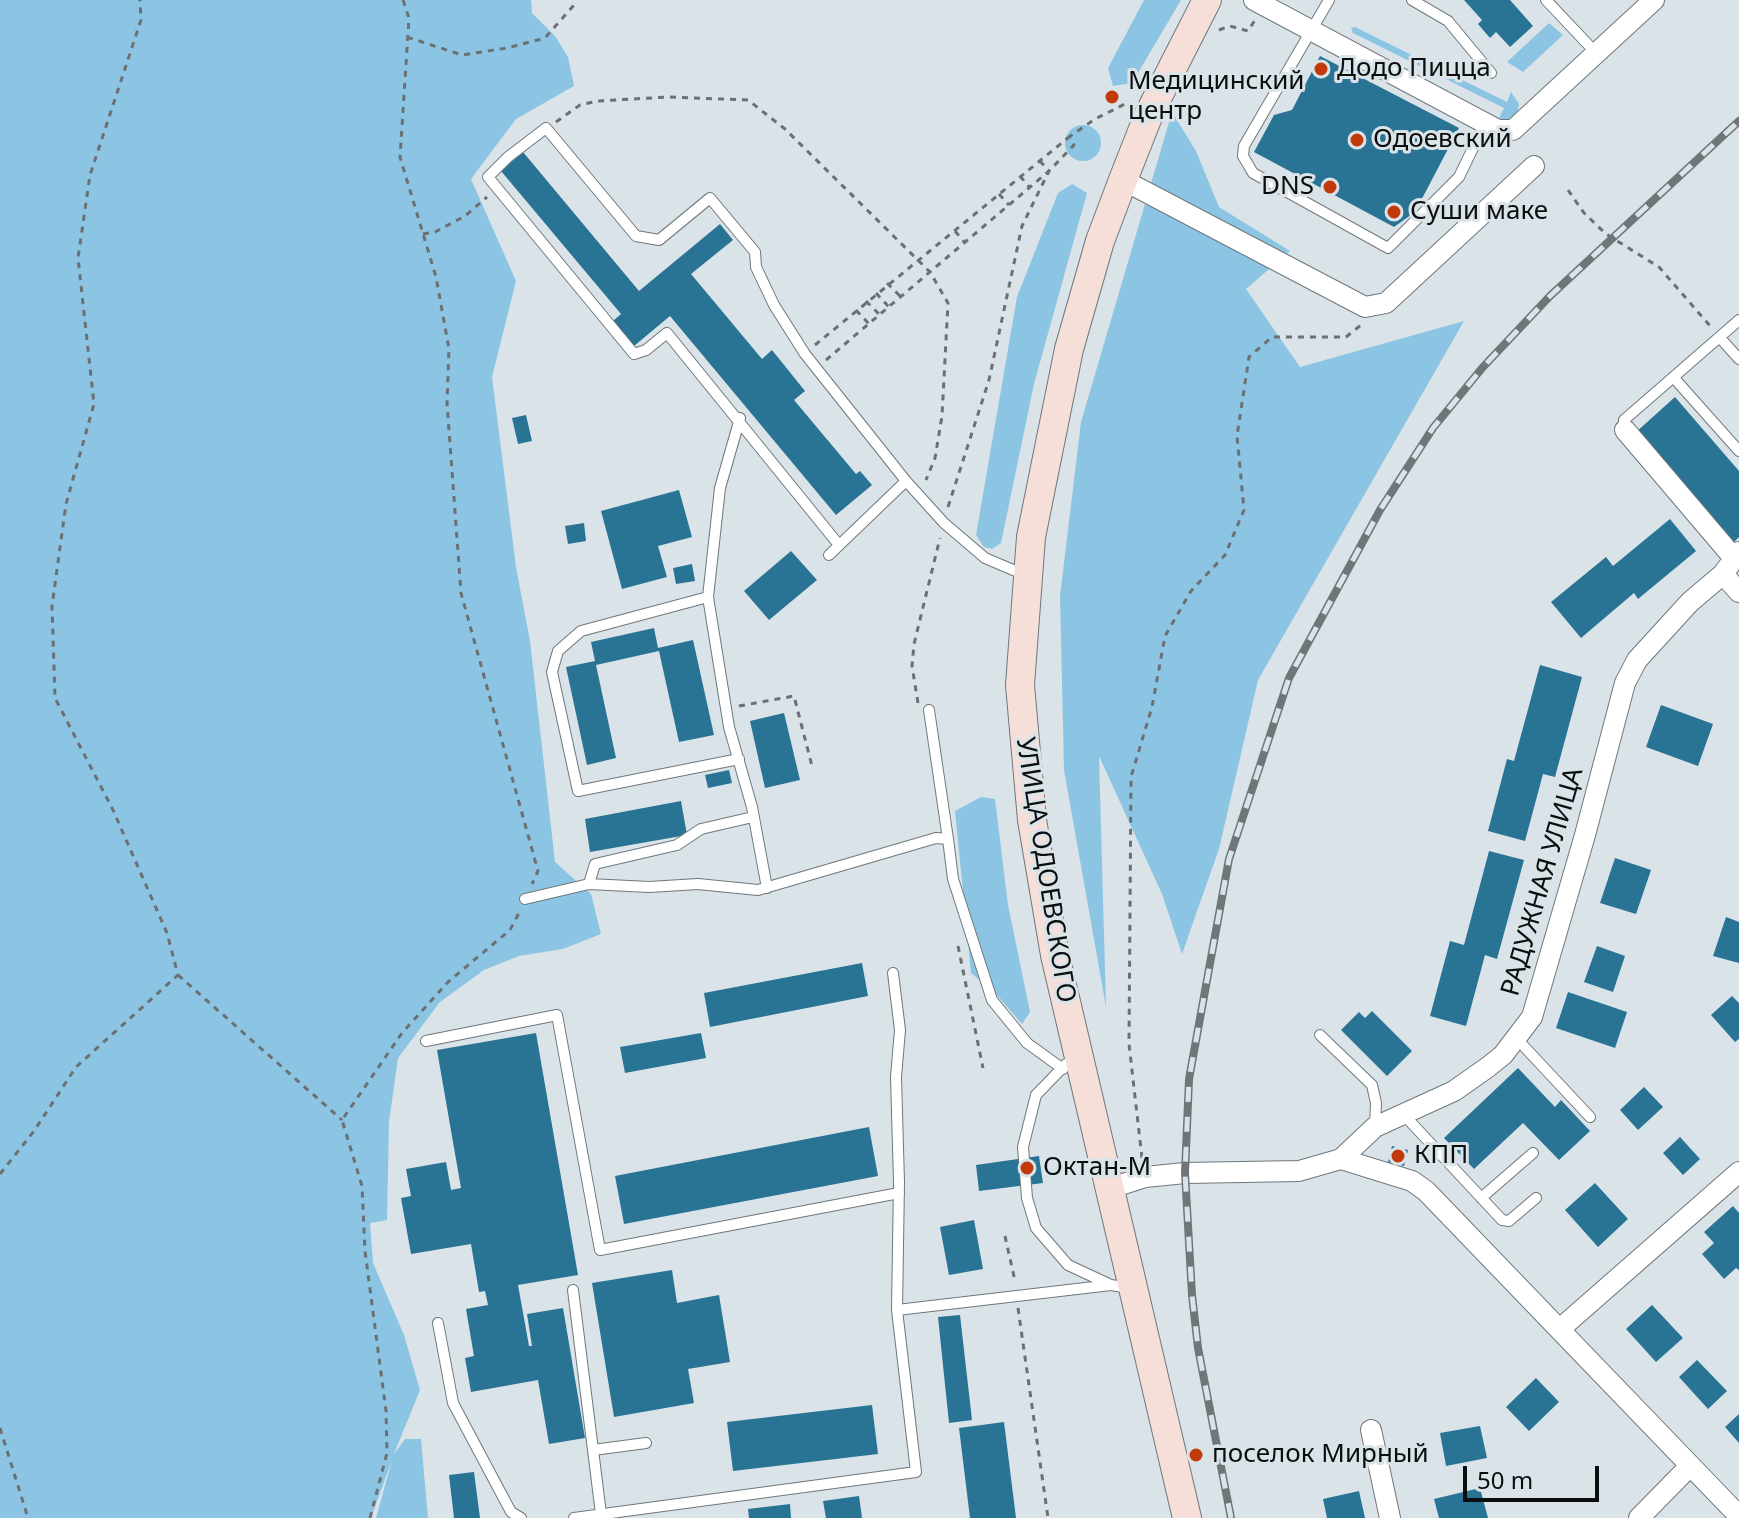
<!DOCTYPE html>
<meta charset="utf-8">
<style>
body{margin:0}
#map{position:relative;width:1739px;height:1518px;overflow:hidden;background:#dae3e8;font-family:"Noto Sans",sans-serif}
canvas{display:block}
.scale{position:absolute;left:1463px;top:1466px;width:136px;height:36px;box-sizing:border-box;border:4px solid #0b0e10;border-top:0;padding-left:10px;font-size:24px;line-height:28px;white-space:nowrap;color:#0b0e10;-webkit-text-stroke:6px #dae3e8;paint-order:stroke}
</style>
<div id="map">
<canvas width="1739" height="1518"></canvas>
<div class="scale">50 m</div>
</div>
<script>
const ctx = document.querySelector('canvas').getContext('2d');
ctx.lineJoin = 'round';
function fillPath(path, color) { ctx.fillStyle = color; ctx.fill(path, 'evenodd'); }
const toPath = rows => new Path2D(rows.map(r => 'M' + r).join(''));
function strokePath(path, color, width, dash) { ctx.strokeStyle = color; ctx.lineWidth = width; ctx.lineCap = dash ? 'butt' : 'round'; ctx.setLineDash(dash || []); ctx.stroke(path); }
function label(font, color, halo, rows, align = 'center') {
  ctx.font = font + ' "Noto Sans",sans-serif'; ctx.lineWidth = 6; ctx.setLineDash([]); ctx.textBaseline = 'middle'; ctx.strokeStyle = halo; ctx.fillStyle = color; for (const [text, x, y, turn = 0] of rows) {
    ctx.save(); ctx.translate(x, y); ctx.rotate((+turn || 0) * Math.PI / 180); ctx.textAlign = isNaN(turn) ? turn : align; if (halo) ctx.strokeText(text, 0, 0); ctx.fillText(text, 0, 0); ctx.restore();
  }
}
fillPath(toPath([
 [0,0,531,0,532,13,555,36,568,57,574,86,516,119,471,179,516,281,492,377,516,567,530,641,555,862,591,894,601,934,563,949,519,956,484,970,440,1002,398,1058,389,1122,387,1220,370,1223,373,1263,404,1335,420,1390,394,1454,405,1439,421,1439,428,1518,376,1518,392,1460,371,1518,0,1518],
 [1144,0,1181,0,1132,83,1113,86,1108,68],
 [1549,23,1563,35,1523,72,1507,62],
 [1355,27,1507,102,1511,92,1519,104,1517,116,1506,120,1499,118,1504,108,1353,33,1351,28],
 [1172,112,1196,151,1219,207,1290,251,1246,289,1300,367,1464,321,1258,680,1219,849,1182,954,1162,894,1099,756,1106,1007,1064,770,1060,596,1081,422],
 '1065 143a18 18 0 1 1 36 0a18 18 0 1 1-36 0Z',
 [1072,184,1087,193,1034,384,1001,543,992,549,984,547,976,535,1017,297,1058,193],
 [981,797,995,799,1008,905,1030,1012,1022,1024,995,993,971,973,955,811]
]), '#8cc5e3');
fillPath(toPath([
 [1464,0,1510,0,1533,26,1510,47,1496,32,1490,38,1478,24,1482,20],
 [1320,56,1459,128,1415,212,1394,227,1254,152,1274,115,1292,110],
 [523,152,639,291,720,224,733,240,691,274,762,359,772,350,805,391,794,400,856,474,860,471,872,485,836,515,670,316,634,346,613,321,621,314,501,171],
 [1675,397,1739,471,1739,537,1732,544,1635,433],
 [526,415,532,441,518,444,512,418],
 [679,490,692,537,658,546,667,577,622,589,601,511],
 [1670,519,1696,551,1638,599,1634,593,1581,638,1551,602,1606,557,1613,566],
 [584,523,586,541,568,544,565,526],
 [791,551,817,580,769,620,744,591],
 [692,564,695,581,676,584,673,568],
 [654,628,658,648,693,640,714,735,679,742,659,651,596,665,616,758,587,765,566,667,595,661,591,642],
 [1540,665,1582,677,1555,777,1543,774,1525,841,1488,831,1507,759,1514,761],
 [1661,705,1713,724,1698,766,1646,747],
 [784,713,800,780,765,788,750,721],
 [729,770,732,783,708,788,705,775],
 [681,801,687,835,590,852,585,819],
 [1489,851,1524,860,1497,959,1485,955,1466,1026,1430,1016,1450,941,1464,945],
 [1615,858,1651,870,1636,914,1600,903],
 [1726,917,1739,922,1739,963,1713,956],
 [1597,946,1625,956,1613,992,1584,982],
 [862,963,868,996,710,1027,704,993],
 [1568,992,1627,1012,1615,1048,1556,1028],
 [1732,996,1739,1003,1739,1039,1735,1042,1711,1015],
 [1372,1011,1412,1051,1387,1076,1341,1030,1359,1012,1365,1018],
 [536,1033,578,1275,518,1285,529,1346,532,1346,527,1314,563,1308,585,1438,549,1444,538,1380,471,1392,465,1358,474,1356,466,1309,488,1305,485,1291,479,1292,471,1244,411,1254,401,1198,411,1196,406,1169,446,1162,451,1190,461,1188,437,1050],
 [701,1033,706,1058,625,1073,620,1047],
 [1518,1068,1555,1107,1561,1100,1590,1131,1559,1160,1523,1123,1474,1169,1444,1138],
 [1644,1087,1663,1107,1638,1130,1620,1110],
 [869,1127,878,1176,624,1224,615,1176],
 [1680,1137,1700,1159,1683,1175,1663,1153],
 [1392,1146,1408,1150,1404,1166,1388,1162],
 [1039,1156,1043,1183,979,1191,976,1165],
 [1595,1183,1628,1219,1598,1247,1565,1210],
 [1733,1206,1739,1213,1739,1270,1736,1268,1724,1279,1702,1254,1714,1243,1704,1232],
 [974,1220,983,1269,949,1275,940,1227],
 [672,1270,677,1303,719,1295,730,1362,688,1369,694,1403,614,1417,592,1283],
 [1652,1305,1683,1338,1656,1362,1626,1329],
 [960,1315,972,1420,949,1423,938,1317],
 [1697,1360,1727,1391,1708,1409,1679,1377],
 [1536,1378,1559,1402,1529,1431,1506,1407],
 [872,1405,878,1454,733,1471,727,1422],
 [1739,1414,1739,1443,1725,1427],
 [1004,1422,1016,1518,970,1518,959,1428],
 [1480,1426,1487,1458,1446,1466,1440,1433],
 [474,1472,480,1518,454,1518,449,1475],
 [1480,1488,1488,1518,1439,1518,1434,1499],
 [1359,1491,1365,1518,1327,1518,1323,1499],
 [859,1496,862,1518,826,1518,823,1501],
 [790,1504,791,1518,749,1518,748,1509]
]), '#297395');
const lane = toPath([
 [1329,0,1244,146,1243,156,1253,173,1388,248,1459,177,1485,123],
 [1412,0,1448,21,1491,73],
 [1546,0,1597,54],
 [1721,339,1739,359],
 [1674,378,1739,451],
 [740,418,720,488,708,597,729,727,752,807,767,888],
 [1625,430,1624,420,1739,320],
 [839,545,667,333,646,350,634,354,488,177,508,157,546,128,636,236,659,240,710,198,755,252,756,267,774,305,805,354,906,481,944,523,985,558,1025,575],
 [829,555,906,481],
 [708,597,581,631,558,651,552,672,578,791,739,759],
 [929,710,948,839],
 [589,884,595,864,677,845,701,829,753,817],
 [525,899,589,884,649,887,698,884,758,890,936,838,948,839,953,879,992,1000,1027,1043,1063,1069],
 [893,973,900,1030,896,1077,899,1182,897,1310,1111,1285,1129,1288],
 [1320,1035,1372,1085,1376,1103,1375,1127],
 [1517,1039,1590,1117],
 [426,1041,557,1015,600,1250,899,1193],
 [1066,1064,1036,1095,1023,1147,1027,1198,1036,1228,1068,1265,1111,1285],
 [1404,1115,1502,1220,1509,1221,1536,1198],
 [1481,1198,1533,1153],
 [573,1290,601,1514],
 [438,1323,453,1403,511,1512,521,1518],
 [593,1450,646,1443],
 [574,1518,916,1472,897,1310]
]);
const street = toPath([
 [1254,0,1498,130,1513,130,1654,0],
 [1123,180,1365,307,1386,303,1534,166],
 [1625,430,1733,557],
 [1739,552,1723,574,1690,602,1637,660,1625,683,1585,835,1532,1017,1503,1055,1488,1067,1454,1091,1375,1127,1341,1159,1412,1181,1426,1191,1739,1516],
 [1723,574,1739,592],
 [1111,1188,1145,1177,1185,1173,1299,1171,1341,1159],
 [1561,1328,1739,1172],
 [1371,1430,1390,1518],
 [1639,1518,1690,1466]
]);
const secondary = toPath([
 [1187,1518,1055,955,1032,820,1020,685,1031,537,1069,349,1100,241,1123,180,1149,114,1207,0]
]);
strokePath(lane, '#6f777c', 12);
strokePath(street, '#6f777c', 22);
strokePath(secondary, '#6f777c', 30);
strokePath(toPath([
 [403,0,409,18,400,157,436,277,449,349,447,403,461,593,538,871,532,884],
 [1219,30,1230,26,1248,31,1255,20],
 [407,37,462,55,507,48,545,38,574,5,573,0],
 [556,122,580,105,598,101,668,97,748,100,785,129,930,272,948,303,942,416,935,458,926,480],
 [1020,176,1030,188],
 [1568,190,1584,213,1606,234,1659,267,1711,327],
 [999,194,1009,205],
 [955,231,965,243],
 [423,234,435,232,465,216,487,197],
 [887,283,901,297],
 [876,293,889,307],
 [866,301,880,315],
 [856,310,869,324],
 [815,345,1069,137],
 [826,360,1049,171,1074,145,1069,137,1095,119,1129,102],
 [948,507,989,380,1022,226,1049,171,1039,160],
 [918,703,912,666,914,644,940,538],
 [739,706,794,696,812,766],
 [958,946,983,1068],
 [178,975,342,1120],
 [1142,1158,1129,1044,1131,777,1152,707,1165,636,1191,591,1225,555,1244,510,1237,436,1249,357,1272,337,1346,337,1361,325],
 [0,1174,34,1131,76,1067,178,975,167,933,113,810,55,698,52,606,66,504,94,404,78,258,90,175,141,20,140,0],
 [1005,1236,1015,1281],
 [1018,1308,1048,1518],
 [0,1428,28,1518],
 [370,1518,387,1453,386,1411,365,1251,362,1186,342,1120,402,1033,448,982,510,930,519,913]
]), '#6a7073', 3, [6, 6]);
strokePath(lane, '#fff', 10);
strokePath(street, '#fff', 20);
strokePath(secondary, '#f6dfd9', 28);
const rail = toPath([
 [1231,1518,1198,1348,1192,1295,1185,1173,1189,1079,1229,859,1289,678,1380,510,1433,428,1483,367,1550,296,1739,121]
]);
strokePath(rail, '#6f7578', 8);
strokePath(rail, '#dae3e8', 5, [15]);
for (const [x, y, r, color] of [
 [1321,69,8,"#c23a0c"],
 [1112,97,8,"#c23a0c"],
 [1357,140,8,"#c23a0c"],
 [1330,187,8,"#c23a0c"],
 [1394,212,8,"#c23a0c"],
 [1398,1156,8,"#c23a0c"],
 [1027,1168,8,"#c23a0c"],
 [1196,1455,8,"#c23a0c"]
]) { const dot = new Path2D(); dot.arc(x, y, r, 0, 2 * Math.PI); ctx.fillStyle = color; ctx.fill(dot); strokePath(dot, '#dae3e8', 3); }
label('26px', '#0b0e10', '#dae3e8', [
 ["Додо Пицца",1337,69],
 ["Медицинский",1128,82],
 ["центр",1128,112],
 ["Одоевский",1373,140],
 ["DNS",1314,187,"right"],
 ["Суши маке",1410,212],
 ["КПП",1414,1156],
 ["Октан-М",1043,1168],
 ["поселок Мирный",1212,1455]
], 'left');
label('26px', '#0b0e10', '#dae3e8', [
 ["УЛИЦА ОДОЕВСКОГО",1045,870,81],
 ["РАДУЖНАЯ УЛИЦА",1543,882,-74]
]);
</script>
